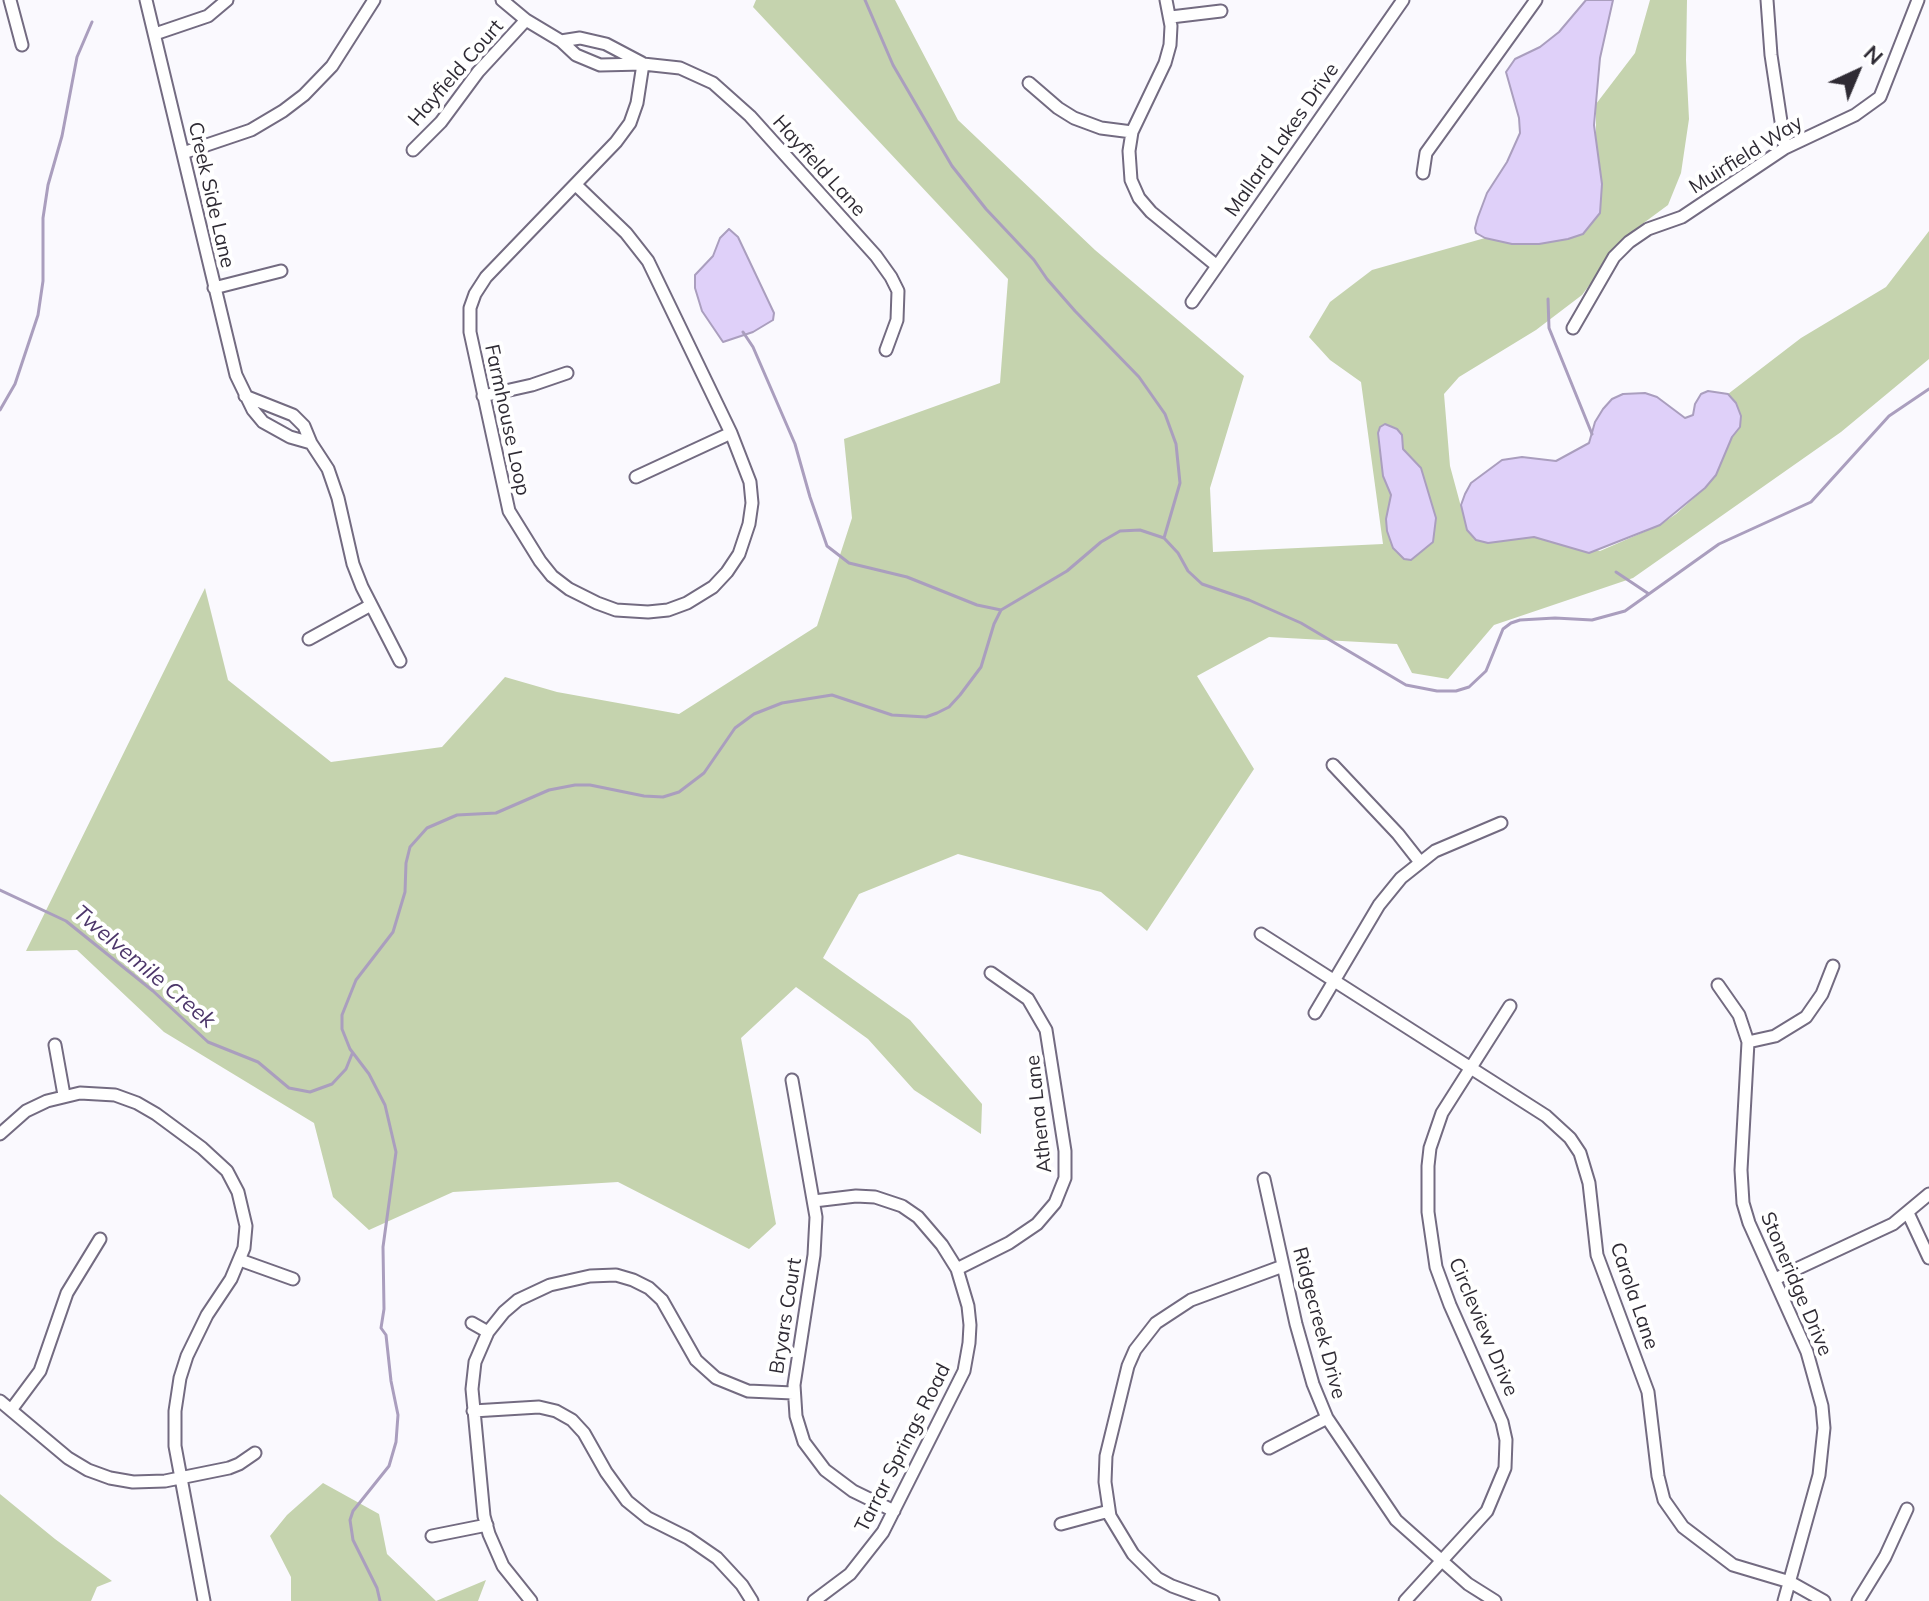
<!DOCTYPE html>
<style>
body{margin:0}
#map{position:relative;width:1929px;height:1601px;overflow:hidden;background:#faf9fe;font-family:Mulish,sans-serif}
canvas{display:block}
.north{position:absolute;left:1817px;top:32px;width:80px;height:80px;-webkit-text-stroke:6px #fff;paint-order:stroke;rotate:44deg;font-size:22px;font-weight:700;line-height:32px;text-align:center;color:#2f2b34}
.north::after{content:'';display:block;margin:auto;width:28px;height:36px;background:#2f2b34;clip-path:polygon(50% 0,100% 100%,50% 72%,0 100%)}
</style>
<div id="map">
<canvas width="1929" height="1601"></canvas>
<div class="north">N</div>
</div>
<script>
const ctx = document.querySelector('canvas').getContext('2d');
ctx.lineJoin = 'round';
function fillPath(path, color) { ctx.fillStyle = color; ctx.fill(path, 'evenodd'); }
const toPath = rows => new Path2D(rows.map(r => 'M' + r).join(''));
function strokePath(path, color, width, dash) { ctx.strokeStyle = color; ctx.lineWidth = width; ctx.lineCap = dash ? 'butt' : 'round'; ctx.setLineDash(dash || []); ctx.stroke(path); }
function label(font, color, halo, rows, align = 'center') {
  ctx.font = font + ' Mulish,sans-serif'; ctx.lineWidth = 8; ctx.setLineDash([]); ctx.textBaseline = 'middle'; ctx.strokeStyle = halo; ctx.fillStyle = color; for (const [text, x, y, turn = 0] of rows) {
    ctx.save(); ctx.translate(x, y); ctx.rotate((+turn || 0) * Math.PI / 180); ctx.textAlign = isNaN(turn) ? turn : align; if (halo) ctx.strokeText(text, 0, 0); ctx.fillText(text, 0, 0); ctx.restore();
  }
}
fillPath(toPath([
 [756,0,895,0,958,120,1095,250,1244,376,1210,488,1213,552,1383,544,1361,382,1330,360,1309,337,1330,302,1372,270,1485,238,1512,244,1602,184,1596,147,1596,104,1635,53,1650,0,1687,0,1686,60,1689,119,1681,173,1668,205,1626,236,1582,295,1536,330,1459,377,1444,394,1450,466,1467,529,1488,543,1534,537,1600,551,1660,525,1676,514,1705,488,1716,475,1732,437,1740,427,1736,403,1728,394,1801,338,1886,287,1929,231,1929,359,1841,432,1633,578,1494,625,1448,679,1412,673,1397,644,1269,637,1197,676,1254,769,1147,931,1101,892,958,854,859,894,823,958,910,1020,982,1104,981,1134,914,1090,868,1039,796,987,741,1038,776,1224,749,1249,618,1182,453,1192,369,1230,333,1197,314,1123,164,1032,77,950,26,951,205,588,228,680,331,762,442,747,505,677,557,692,679,714,817,626,852,518,844,439,1000,383,1008,279,753,7],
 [1378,433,1403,449,1421,468,1436,518,1397,553,1393,548,1387,531,1386,519,1391,495,1383,476],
 [323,1483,379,1514,387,1554,436,1601,486,1580,478,1601,291,1601,291,1577,270,1536,287,1515],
 [0,1494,55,1539,112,1581,97,1587,91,1601,0,1601]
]), '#c5d3ae');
const water = toPath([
 [1586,0,1613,0,1600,58,1594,125,1602,184,1600,213,1583,234,1568,239,1539,244,1512,244,1485,238,1476,233,1475,228,1478,217,1487,193,1507,162,1520,133,1519,118,1506,72,1515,59,1540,47,1559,32,1586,0],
 [729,229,738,237,774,313,773,320,753,332,723,342,702,311,695,288,695,275,713,256,720,238,729,229],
 [1708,391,1728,394,1736,403,1741,416,1740,427,1732,437,1716,475,1705,488,1660,525,1589,553,1534,537,1488,543,1476,540,1467,530,1461,505,1465,494,1471,483,1502,460,1522,457,1556,461,1589,443,1595,422,1603,409,1612,399,1623,394,1645,393,1657,397,1685,418,1693,415,1695,404,1701,394,1708,391],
 [1385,424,1397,429,1402,435,1403,449,1421,468,1436,518,1433,542,1411,560,1404,559,1393,548,1387,531,1386,519,1391,495,1383,476,1378,433,1380,427,1385,424]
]);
fillPath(water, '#dfd0f9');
strokePath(water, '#aa9ebe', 2);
strokePath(toPath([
 [865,0,893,65,952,166,986,209,1034,260,1047,279,1075,311,1139,377,1165,414,1176,444,1180,483,1164,538],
 [1548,299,1549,328,1592,434],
 [743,332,753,347,795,444,810,497,827,546,849,563,907,577,977,605,1001,610],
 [0,410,15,384,38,315,43,281,43,218,48,185,62,136,77,57,92,22],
 [1616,572,1649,594],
 [0,890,66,921,153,991,208,1042,258,1062,289,1088,310,1092,332,1084,346,1069,352,1054],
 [380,1601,377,1588,353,1540,350,1520,353,1511,389,1466,396,1442,398,1415,391,1381,386,1335,381,1328,384,1309,383,1247,396,1152,385,1105,369,1074,350,1049,342,1029,342,1015,356,980,393,932,405,892,406,863,410,847,427,828,457,815,496,813,549,790,575,785,590,785,644,796,663,797,679,792,704,773,735,728,754,714,782,703,832,695,892,715,926,717,937,713,949,707,960,695,981,667,994,624,1001,610,1067,571,1101,542,1120,531,1140,530,1164,538,1178,553,1188,571,1202,584,1249,600,1301,623,1406,685,1437,691,1456,691,1469,687,1486,671,1503,629,1511,623,1520,620,1555,618,1592,620,1625,611,1719,544,1811,502,1889,416,1929,389]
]), '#aa9ebe', 3);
const minor = toPath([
 [10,0,22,45],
 [146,0,236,375,253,410,263,422,290,437,311,443],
 [502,0,526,20,561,41,576,55,600,65,643,64,680,68,713,83,750,116,876,256,891,277,898,291,897,320,886,350],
 [1166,0,1171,26,1170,45,1165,63,1132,132,1129,151,1131,180,1139,198,1151,212,1217,266],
 [1767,0,1771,55,1785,148],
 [1171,17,1221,11],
 [155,34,208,16,227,0],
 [561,41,580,38,606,44,642,63],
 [1029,83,1058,108,1074,118,1101,128,1132,132],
 [413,150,441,122,478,72,526,20],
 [183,153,251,130,283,111,304,95,332,66,374,0],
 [1423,173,1426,153,1536,0],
 [576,185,626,233,648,261,731,433,750,482,752,503,749,524,739,554,727,572,713,587,687,603,668,610,648,612,616,610,597,603,569,589,552,576,540,561,509,511,470,332,470,308,475,294,486,277,616,142,630,123,637,103,643,64],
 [214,288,281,271],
 [1192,302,1403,0],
 [1573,328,1614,257,1629,242,1648,229,1682,217,1785,148,1855,115,1880,97,1918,0],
 [245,396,293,415,304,426,311,443,328,469,338,498,353,564,362,587,400,661],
 [483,396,532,385,567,373],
 [636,477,731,433],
 [309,639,371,605],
 [1333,765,1398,834,1420,862],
 [1261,934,1546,1116,1570,1138,1580,1153,1589,1183,1597,1255,1648,1392,1658,1476,1664,1500,1683,1527,1733,1565,1790,1582,1824,1601],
 [1718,985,1739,1015,1748,1042,1741,1170,1743,1203,1749,1223,1807,1352,1822,1406,1824,1428,1819,1475,1784,1601],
 [1315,1013,1379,905,1401,878,1435,851,1501,823],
 [1748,1042,1775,1036,1806,1017,1822,994,1833,966],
 [55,1045,64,1095],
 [792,1080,816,1217,814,1255,794,1385,796,1416,804,1442,825,1470,853,1491,894,1511],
 [0,1134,26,1111,47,1101,80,1093,115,1095,137,1103,156,1114,202,1148,227,1171,238,1192,246,1226,244,1248,231,1279,207,1315,187,1356,180,1378,175,1411,175,1446,204,1601],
 [1264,1179,1296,1324,1313,1384,1327,1418,1396,1520,1468,1584,1495,1601],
 [1908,1213,1929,1258],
 [240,1260,293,1279],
 [957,1269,1009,1243,1037,1224,1055,1203,1065,1178,1065,1151,1046,1030,1028,999,991,973],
 [1775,1279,1893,1224,1929,1194],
 [472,1323,488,1332],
 [0,1401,68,1458,88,1470,110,1478,133,1482,165,1481,229,1468,239,1464,255,1453],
 [11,1410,40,1371,67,1293,100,1239],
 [473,1411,539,1407,556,1411,572,1420,584,1433,606,1472,627,1501,648,1518,688,1538,717,1558,742,1585,752,1601],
 [1269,1448,1327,1418],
 [1061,1524,1109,1511],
 [432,1536,487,1525],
 [531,1601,503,1566,489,1534,484,1516,472,1389,475,1362,488,1332,504,1312,518,1300,550,1285,590,1276,616,1275,633,1280,649,1288,662,1300,696,1360,716,1378,748,1391,793,1393],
 [814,1601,850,1574,883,1532,964,1371,969,1343,970,1325,968,1306,957,1269,942,1245,918,1217,902,1206,875,1197,856,1196,814,1201],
 [1213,1601,1172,1586,1157,1578,1133,1554,1110,1516,1105,1482,1106,1456,1128,1366,1135,1350,1156,1323,1191,1300,1283,1266],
 [1405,1601,1487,1511,1505,1468,1506,1440,1502,1422,1450,1305,1436,1267,1428,1212,1428,1166,1430,1148,1442,1113,1510,1006],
 [1858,1601,1885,1557,1907,1509]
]);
strokePath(minor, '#736b81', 15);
strokePath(minor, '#fff', 11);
label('20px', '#2f2b34', '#fff', [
 ["Hayfield Court",456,73,-49],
 ["Mallard Lakes Drive",1282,140,-55],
 ["Muirfield Way",1746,155,-32],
 ["Hayfield Lane",819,166,48],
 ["Creek Side Lane",211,195,77],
 ["Farmhouse Loop",507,420,78],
 ["Athena Lane",1039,1114,-96],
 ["Stoneridge Drive",1796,1284,67],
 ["Carola Lane",1634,1296,71],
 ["Bryars Court",786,1316,-81],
 ["Ridgecreek Drive",1319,1323,75],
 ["Circleview Drive",1483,1327,67],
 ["Tarrar Springs Road",903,1448,-63]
]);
label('italic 22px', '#4c366a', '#fff', [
 ["Twelvemile Creek",144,967,40]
]);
</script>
